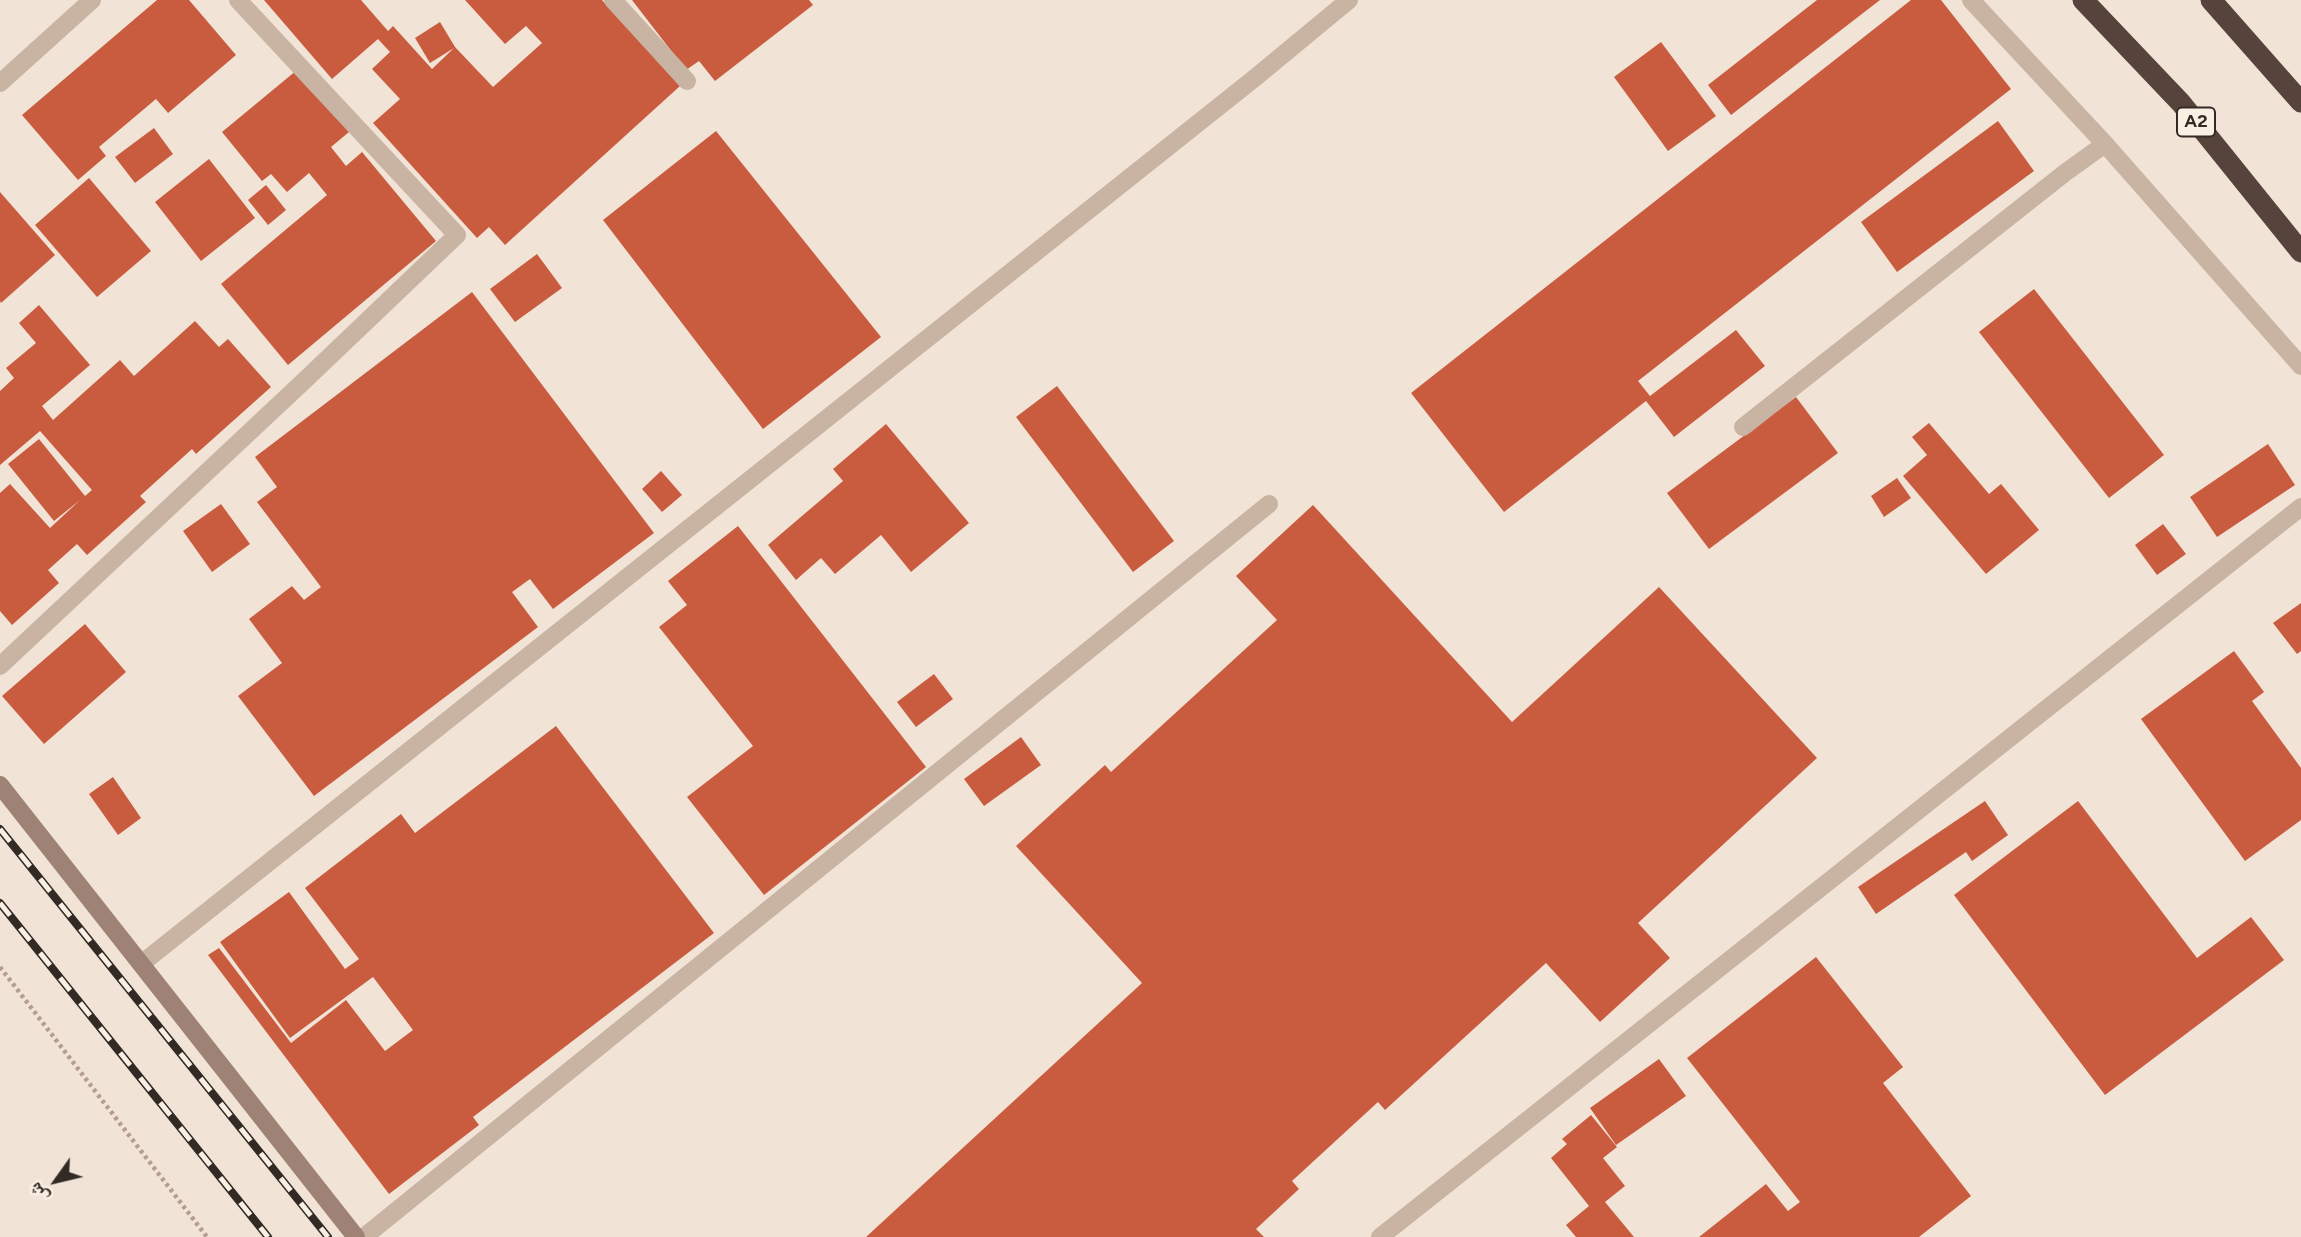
<!DOCTYPE html>
<meta charset="utf-8">
<style>
body{margin:0}
#map{position:relative;width:2301px;height:1237px;overflow:hidden;background:#f1e4d7;font-family:Figtree,"Noto Naskh Arabic",sans-serif}
canvas{display:block}
.north{position:absolute;left:21px;top:1146px;width:70px;height:70px;-webkit-text-stroke:5px #f9efe3;paint-order:stroke;rotate:236deg;font-size:19px;font-weight:700;line-height:28px;text-align:center;color:#342a25}
.north::after{content:'';display:block;margin:auto;width:24px;height:32px;background:#342a25;clip-path:polygon(50% 0,100% 100%,50% 72%,0 100%)}
</style>
<div id="map">
<canvas width="2301" height="1237"></canvas>
<div class="north">ش</div>
</div>
<script>
const ctx = document.querySelector('canvas').getContext('2d');
ctx.lineJoin = 'round';
function fillPath(path, color) { ctx.fillStyle = color; ctx.fill(path, 'evenodd'); }
const toPath = rows => new Path2D(rows.map(r => 'M' + r).join(''));
function strokePath(path, color, width, dash) { ctx.strokeStyle = color; ctx.lineWidth = width; ctx.lineCap = dash ? 'butt' : 'round'; ctx.setLineDash(dash || []); ctx.stroke(path); }
function label(font, color, halo, rows, align = 'center') {
  ctx.font = font + ' Figtree,sans-serif'; ctx.lineWidth = 5; ctx.setLineDash([]); ctx.textBaseline = 'middle'; ctx.strokeStyle = halo; ctx.fillStyle = color; for (const [text, x, y, turn = 0] of rows) {
    ctx.save(); ctx.translate(x, y); ctx.rotate((+turn || 0) * Math.PI / 180); ctx.textAlign = isNaN(turn) ? turn : align; if (halo) ctx.strokeText(text, 0, 0); ctx.fillText(text, 0, 0); ctx.restore();
  }
}
fillPath(toPath([
 [157,0,189,0,236,55,168,113,156,99,99,147,106,156,78,180,22,115],
 [264,0,361,0,388,31,393,26,432,69,454,48,430,63,415,38,440,22,455,47,493,87,542,43,526,26,505,44,465,0,602,0,680,86,505,245,489,227,477,238,373,123,400,99,372,69,390,52,378,39,332,79],
 [632,0,809,0,813,5,715,81,699,61,686,70],
 [1817,0,1880,0,1731,115,1708,85],
 [1911,0,1941,0,2011,89,1638,381,1650,396,1736,330,1765,366,1674,437,1646,401,1504,512,1411,393],
 [1661,42,1716,116,1668,151,1614,77],
 [297,70,349,132,331,147,346,166,362,152,436,241,288,365,221,284,327,195,309,173,287,192,271,174,262,181,222,132],
 [1998,121,2034,171,1897,272,1861,222],
 [154,128,173,154,135,183,115,157],
 [716,131,881,337,763,429,603,220],
 [209,159,255,218,201,261,155,202],
 [89,178,151,251,97,297,35,225],
 [266,185,286,210,268,225,248,200],
 [0,192,55,255,1,303,0,301],
 [537,254,562,288,515,322,490,289],
 [2034,289,2164,455,2109,498,1979,332],
 [472,292,654,533,553,609,530,579,512,592,538,627,314,796,238,696,282,663,249,619,292,586,304,600,321,587,257,502,277,487,255,457],
 [39,305,90,365,42,406,53,420,120,360,134,376,195,321,219,347,228,339,271,387,196,454,192,449,140,496,146,502,87,555,77,544,48,570,59,583,12,625,0,611,0,493,10,484,50,528,80,500,54,521,8,464,39,439,85,496,92,490,40,431,0,465,0,391,14,378,6,368,36,343,19,323],
 [1057,386,1174,541,1133,572,1016,417],
 [1796,397,1838,453,1709,549,1667,493],
 [1929,423,1989,494,2001,484,2039,530,1986,574,1903,476,1927,455,1912,437],
 [886,424,969,523,911,572,881,535,835,574,821,558,796,580,768,545,843,481,833,469],
 [2268,444,2295,485,2217,537,2190,497],
 [661,471,682,495,662,512,642,489],
 [1897,478,1911,498,1884,517,1871,496],
 [221,504,250,544,212,572,183,531],
 [1313,505,1512,722,1659,587,1817,758,1638,923,1670,958,1600,1022,1546,963,1385,1110,1378,1102,1292,1181,1299,1189,1256,1229,1264,1237,866,1237,1142,983,1016,846,1105,765,1111,772,1277,620,1236,576],
 [2163,524,2186,554,2157,575,2135,545],
 [738,526,926,767,764,895,687,797,753,746,659,627,687,605,668,581],
 [2301,603,2301,651,2297,654,2273,623],
 [85,624,126,672,44,744,2,696],
 [2234,651,2264,692,2252,701,2301,768,2301,820,2245,861,2141,719],
 [934,674,953,699,916,727,897,702],
 [556,726,714,933,473,1117,479,1125,389,1194,208,955,219,948,291,1043,346,1000,385,1051,413,1030,373,977,290,1038,220,942,289,892,345,969,359,959,305,888,401,814,415,833],
 [1021,737,1041,765,984,806,964,779],
 [113,777,141,818,118,835,89,794],
 [1985,801,2008,835,1972,861,1966,852,1876,914,1858,887],
 [2078,801,2197,958,2251,917,2284,960,2105,1095,1954,895],
 [1816,957,1903,1067,1883,1083,1971,1196,1919,1237,1699,1237,1766,1184,1788,1211,1800,1202,1687,1058],
 [1659,1059,1686,1096,1616,1145,1590,1108],
 [1591,1115,1617,1147,1603,1158,1625,1186,1605,1202,1634,1237,1576,1237,1566,1225,1589,1206,1551,1158,1567,1144,1562,1139]
]), '#c95b3e');
strokePath(toPath([
 [0,967,207,1237]
]), '#b59d8e', 4.5, [3.5, 3.5]);
strokePath(toPath([
 [1743,427,2066,172,2105,144],
 [141,964,1256,77,1349,0],
 [364,1237,1269,504]
]), '#c9b3a3', 18);
strokePath(toPath([
 [613,0,687,81],
 [1971,0,2105,144,2301,366],
 [0,83,92,0],
 [0,666,305,380,457,235,238,0],
 [1380,1237,2301,507]
]), '#c9b3a3', 18);
strokePath(toPath([
 [0,785,356,1237]
]), '#9d8275', 18);
strokePath(toPath([
 [2083,0,2181,103,2301,252],
 [2211,0,2301,102]
]), '#56433c', 21);
const rail = toPath([
 [0,829,328,1237],
 [0,903,268,1237]
]);
strokePath(rail, '#342a25', 8);
strokePath(rail, '#f9efe3', 5, [16]);
for (const [x, y, w] of [
 [2196,122,38]
]) { const box = new Path2D(); box.roundRect(x - w / 2, y - 14.5, w, 29, 5); ctx.fillStyle = '#f9efe3'; ctx.fill(box); strokePath(box, '#342a25', 2); }
label('bold 18px', '#342a25', null, [
 ["A2",2196,122]
]);
</script>
